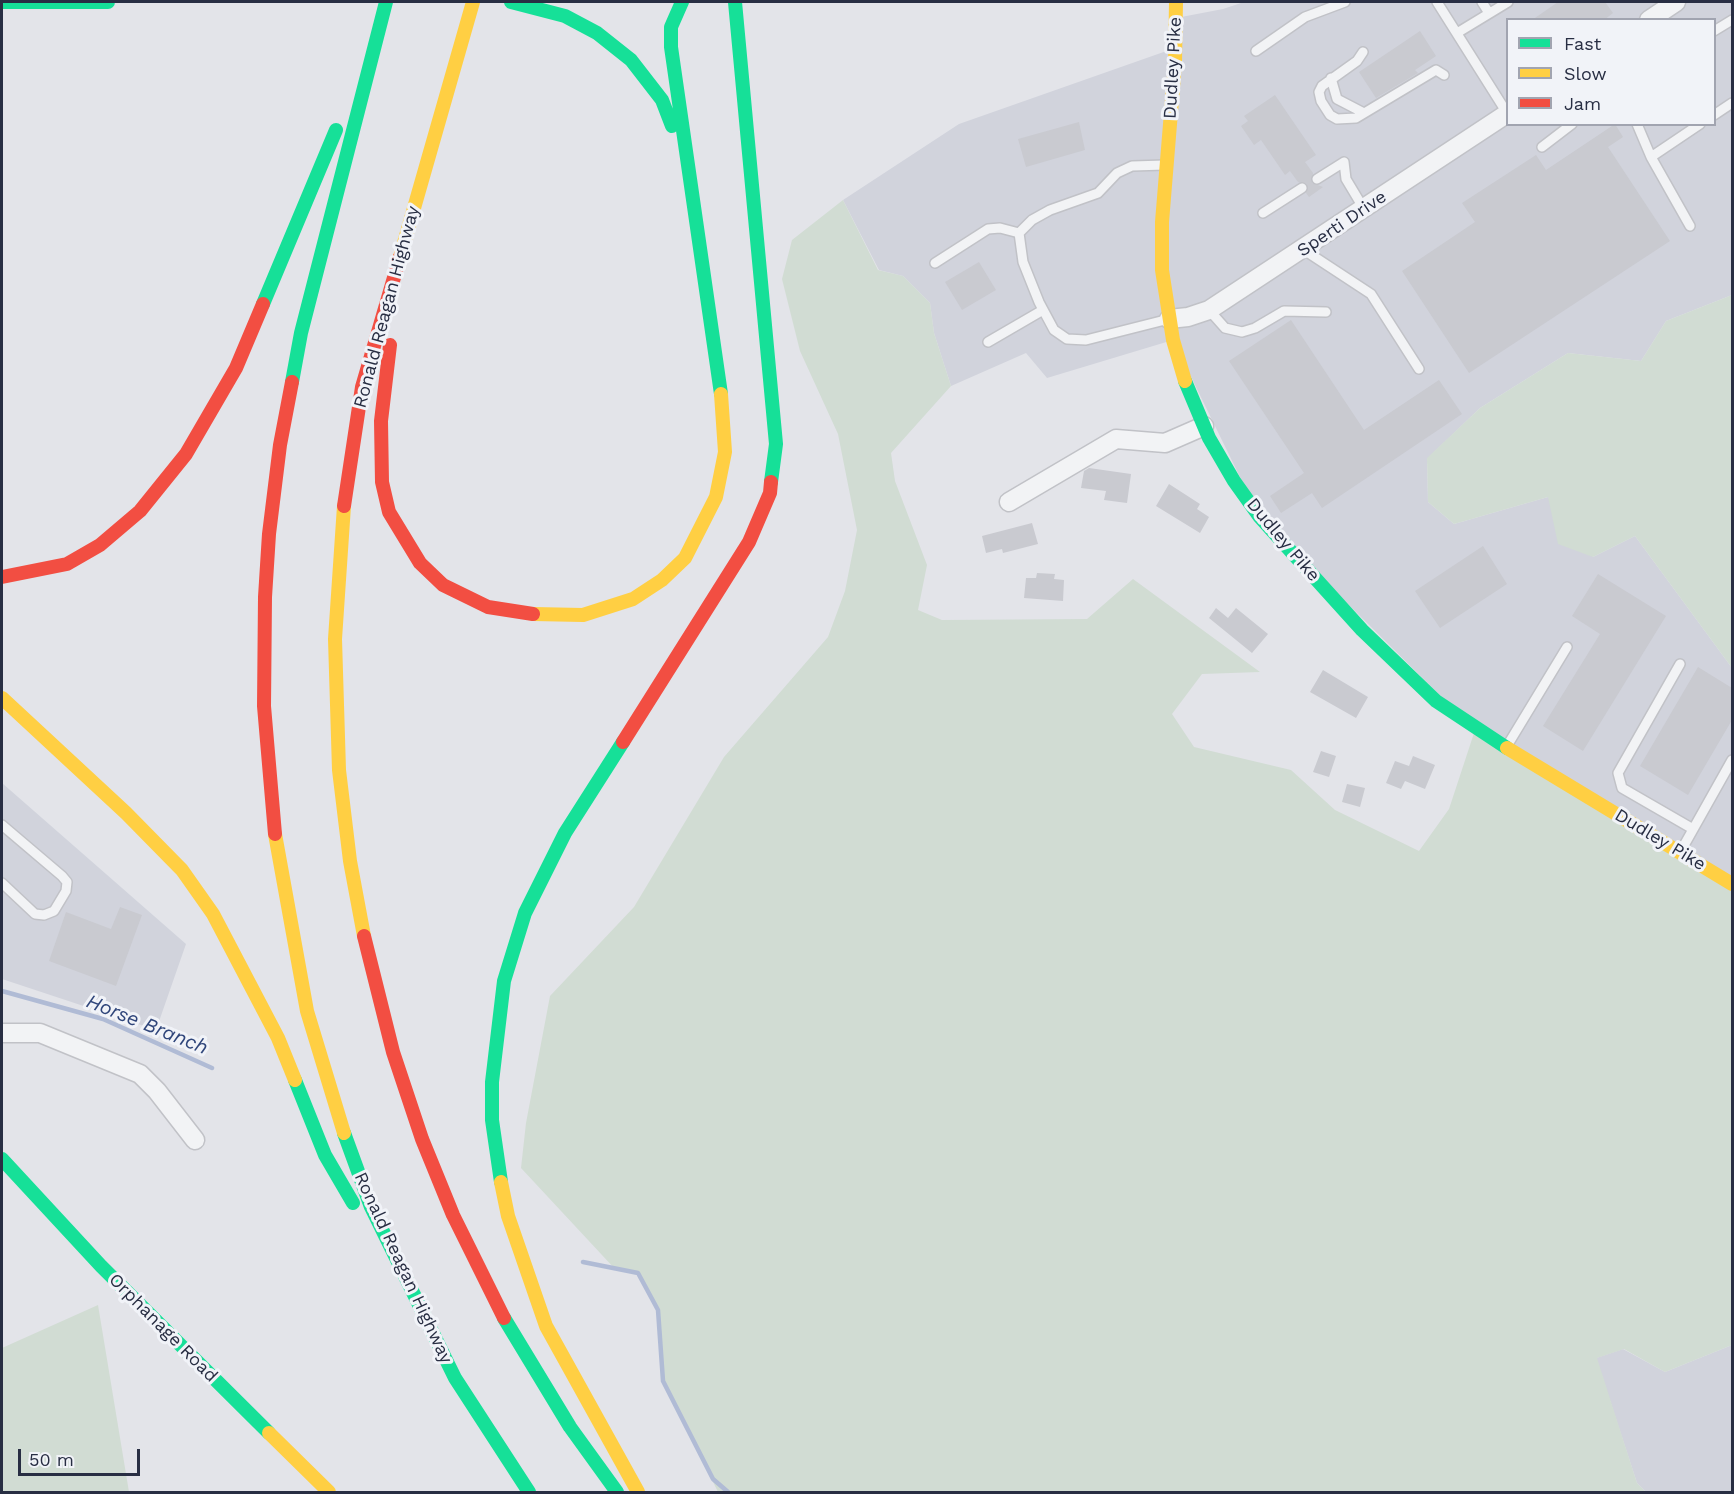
<!DOCTYPE html>
<style>
body{margin:0}
#map{position:relative;width:1734px;height:1494px;overflow:hidden;background:#e3e4e9;font-family:"Work Sans",sans-serif}
canvas{display:block}
.frame{position:absolute;inset:0;border:3px solid #282e43;pointer-events:none}
.legend{position:absolute;left:1506px;top:18px;width:210px;height:108px;box-sizing:border-box;background:#f1f3f8;border:2px solid #a1a4b0;margin:0;padding:8px 10px;list-style:none;font-size:18px;color:#282e43}
.legend li{display:flex;align-items:center;gap:12px;height:30px}
.legend b{width:30px;border:2px solid #a1a4b0}
.scale{position:absolute;left:18px;top:1449px;width:122px;height:27px;box-sizing:border-box;border:3px solid #282e43;border-top:0;padding-left:8px;font-size:18px;line-height:21px;white-space:nowrap;color:#282e43;-webkit-text-stroke:4px #f1f3f8;paint-order:stroke}
</style>
<div id="map">
<canvas width="1734" height="1494"></canvas>
<div class="frame"></div>
<ul class="legend">
<li><b style="height:8px;background:#16e098"></b>Fast</li>
<li><b style="height:8px;background:#ffcf43"></b>Slow</li>
<li><b style="height:8px;background:#f24e42"></b>Jam</li>
</ul>
<div class="scale">50 m</div>
</div>
<script>
const ctx = document.querySelector('canvas').getContext('2d');
ctx.lineJoin = 'round';
function fillPath(path, color) { ctx.fillStyle = color; ctx.fill(path, 'evenodd'); }
const toPath = rows => new Path2D(rows.map(r => 'M' + r).join(''));
function strokePath(path, color, width, dash) { ctx.strokeStyle = color; ctx.lineWidth = width; ctx.lineCap = dash ? 'butt' : 'round'; ctx.setLineDash(dash || []); ctx.stroke(path); }
function label(font, color, halo, rows, align = 'center') {
  ctx.font = font + ' "Work Sans",sans-serif'; ctx.lineWidth = 6; ctx.setLineDash([]); ctx.textBaseline = 'middle'; ctx.strokeStyle = halo; ctx.fillStyle = color; for (const [text, x, y, turn = 0] of rows) {
    ctx.save(); ctx.translate(x, y); ctx.rotate((+turn || 0) * Math.PI / 180); ctx.textAlign = isNaN(turn) ? turn : align; if (halo) ctx.strokeText(text, 0, 0); ctx.fillText(text, 0, 0); ctx.restore();
  }
}
fillPath(toPath([
 [1244,2,1732,2,1732,295,1666,321,1641,361,1568,353,1480,408,1427,459,1428,502,1454,524,1548,497,1593,557,1635,536,1732,668,1732,884,1475,730,1259,516,1173,340,1047,378,1026,353,951,386,934,333,930,303,903,276,879,270,843,200,959,124,1175,48,1176,18,1223,9],
 [1508,20,1714,20,1714,124,1508,124],
 [2,783,186,944,156,1030,2,979],
 [1732,1345,1732,1492,1646,1492,1637,1483,1596,1358,1623,1349,1665,1372]
]), '#d1d3dc');
fillPath(toPath([
 [843,200,878,270,903,276,930,303,934,333,951,386,891,453,895,481,927,565,918,610,942,620,1087,619,1133,579,1260,672,1202,674,1172,714,1194,747,1291,770,1335,810,1419,851,1449,809,1475,730,1732,884,1732,1345,1665,1372,1624,1349,1597,1358,1637,1483,1646,1492,718,1492,663,1381,658,1310,638,1273,615,1269,521,1168,526,1123,550,996,634,907,724,757,828,637,845,591,857,530,838,434,800,351,782,279,792,240],
 [1732,295,1732,668,1635,536,1593,557,1558,544,1548,497,1454,524,1428,502,1427,458,1480,408,1568,353,1641,361,1666,321],
 [98,1305,129,1492,2,1492,2,1348]
]), '#d1dcd3');
strokePath(toPath([
 [2,991,103,1019,212,1068],
 [583,1262,638,1273,658,1310,663,1381,713,1479,728,1492]
]), '#b0bbd5', 4.5);
fillPath(toPath([
 [1558,2,1605,2,1613,13,1604,20,1532,20],
 [1420,31,1436,56,1415,70,1418,73,1376,98,1359,72],
 [1275,95,1316,155,1305,162,1313,173,1312,183,1323,187,1309,197,1306,193,1307,184,1298,182,1290,171,1285,175,1261,140,1254,145,1241,126,1248,121,1244,116],
 [1079,122,1085,150,1026,167,1018,139],
 [1615,124,1623,137,1608,147,1670,241,1469,373,1402,271,1475,222,1462,203,1536,155,1546,170],
 [979,262,996,290,962,310,945,282],
 [1291,320,1364,430,1439,380,1462,414,1322,508,1312,493,1281,513,1270,496,1304,473,1229,361],
 [1089,468,1131,474,1127,503,1104,500,1106,491,1081,488,1084,471],
 [1169,484,1200,504,1197,509,1209,517,1200,533,1156,506],
 [1032,523,1038,544,1003,553,1002,549,986,553,982,536],
 [1483,546,1507,584,1440,628,1415,591],
 [1037,573,1055,574,1054,579,1064,580,1063,601,1024,598,1026,578,1036,578],
 [1598,574,1666,616,1583,751,1543,726,1600,634,1572,616],
 [1216,608,1228,618,1236,608,1268,634,1252,653,1209,618],
 [1698,667,1732,688,1732,720,1688,795,1640,766],
 [1323,670,1368,697,1356,718,1310,692],
 [1321,751,1336,756,1329,777,1313,772],
 [1413,756,1435,765,1425,789,1405,781,1401,789,1386,783,1395,761,1409,766],
 [1347,784,1365,788,1360,807,1342,802],
 [120,907,142,915,116,986,49,961,66,912,111,929]
]), '#c9cad0');
const lane = toPath([
 [1437,2,1507,113],
 [1482,2,1489,13],
 [1714,31,1732,20],
 [1457,33,1508,2],
 [1256,51,1305,17,1345,2],
 [1363,52,1357,61,1322,86,1319,92,1321,101,1330,115,1337,119,1356,118,1436,70,1444,75],
 [1331,78,1337,99,1364,113],
 [1714,115,1732,103],
 [1637,124,1651,157,1700,124],
 [1542,147,1572,124],
 [1651,157,1690,226],
 [1165,165,1132,166,1117,173,1098,193,1050,210,1032,220,1019,233,1023,262,1039,302,1054,330,1067,339,1086,340,1169,319],
 [1317,179,1344,162,1346,179,1364,209],
 [1263,213,1302,188],
 [1304,250,1371,294,1419,369],
 [935,263,988,229,1000,228,1019,233],
 [1209,310,1225,328,1242,332,1255,328,1284,311,1326,312],
 [988,342,1043,310],
 [1680,664,1618,773,1622,788,1693,829],
 [1507,746,1567,647],
 [2,825,62,876,67,882,66,891,54,911,44,915,35,914,2,883],
 [1682,849,1732,760]
]);
const street = toPath([
 [1649,20,1676,2],
 [1169,319,1188,317,1209,310,1508,113],
 [1009,502,1116,439,1165,443,1204,426],
 [2,1033,40,1033,140,1074,157,1091,195,1140]
]);
strokePath(lane, '#c1c2c7', 12);
strokePath(street, '#c1c2c7', 21);
strokePath(lane, '#f2f3f5', 9);
strokePath(street, '#f2f3f5', 18);
strokePath(toPath([
 [2,2,108,2],
 [511,2,565,16,597,33,631,60,662,100,672,126],
 [682,2,671,27,671,47,721,394],
 [735,2,776,444,771,482],
 [263,304,336,130],
 [1185,381,1209,438,1234,481,1259,516,1362,630,1436,701,1507,748],
 [292,382,301,333,386,2],
 [295,1080,325,1155,353,1203],
 [344,1133,371,1207,455,1378,529,1492],
 [2,1159,101,1266,269,1433],
 [501,1182,492,1120,492,1082,504,981,525,913,565,833,623,742],
 [504,1318,570,1427,617,1492]
]), '#16e098', 14);
strokePath(toPath([
 [1176,2,1175,63,1162,222,1162,270,1173,340,1185,381],
 [400,257,473,2],
 [344,506,335,639,339,770,350,861,364,936],
 [533,614,583,615,633,599,662,580,685,558,716,497,725,452,721,394],
 [2,698,126,813,182,870,213,914,278,1038,295,1080],
 [1507,748,1732,884],
 [275,834,307,1011,344,1133],
 [501,1182,508,1216,546,1326,638,1492],
 [269,1433,329,1492]
]), '#ffcf43', 14);
strokePath(toPath([
 [390,345,381,421,382,482,389,512,420,563,443,585,488,607,533,614],
 [344,506,362,387,400,257],
 [2,577,67,564,100,545,140,511,186,454,236,368,263,304],
 [623,742,749,542,770,493,771,482],
 [275,834,264,706,265,597,269,534,280,445,292,382],
 [364,936,393,1052,422,1139,453,1215,504,1318]
]), '#f24e42', 14);
label('18px', '#282e43', '#f1f3f8', [
 ["Dudley Pike",1173,68,-87],
 ["Sperti Drive",1342,224,-34],
 ["Ronald Reagan Highway",387,307,-75],
 ["Dudley Pike",1283,540,50],
 ["Dudley Pike",1660,840,31],
 ["Ronald Reagan Highway",403,1268,65],
 ["Orphanage Road",163,1328,45]
]);
label('italic 20px', '#2f457a', '#f1f3f8', [
 ["Horse Branch",147,1025,22]
]);
</script>
